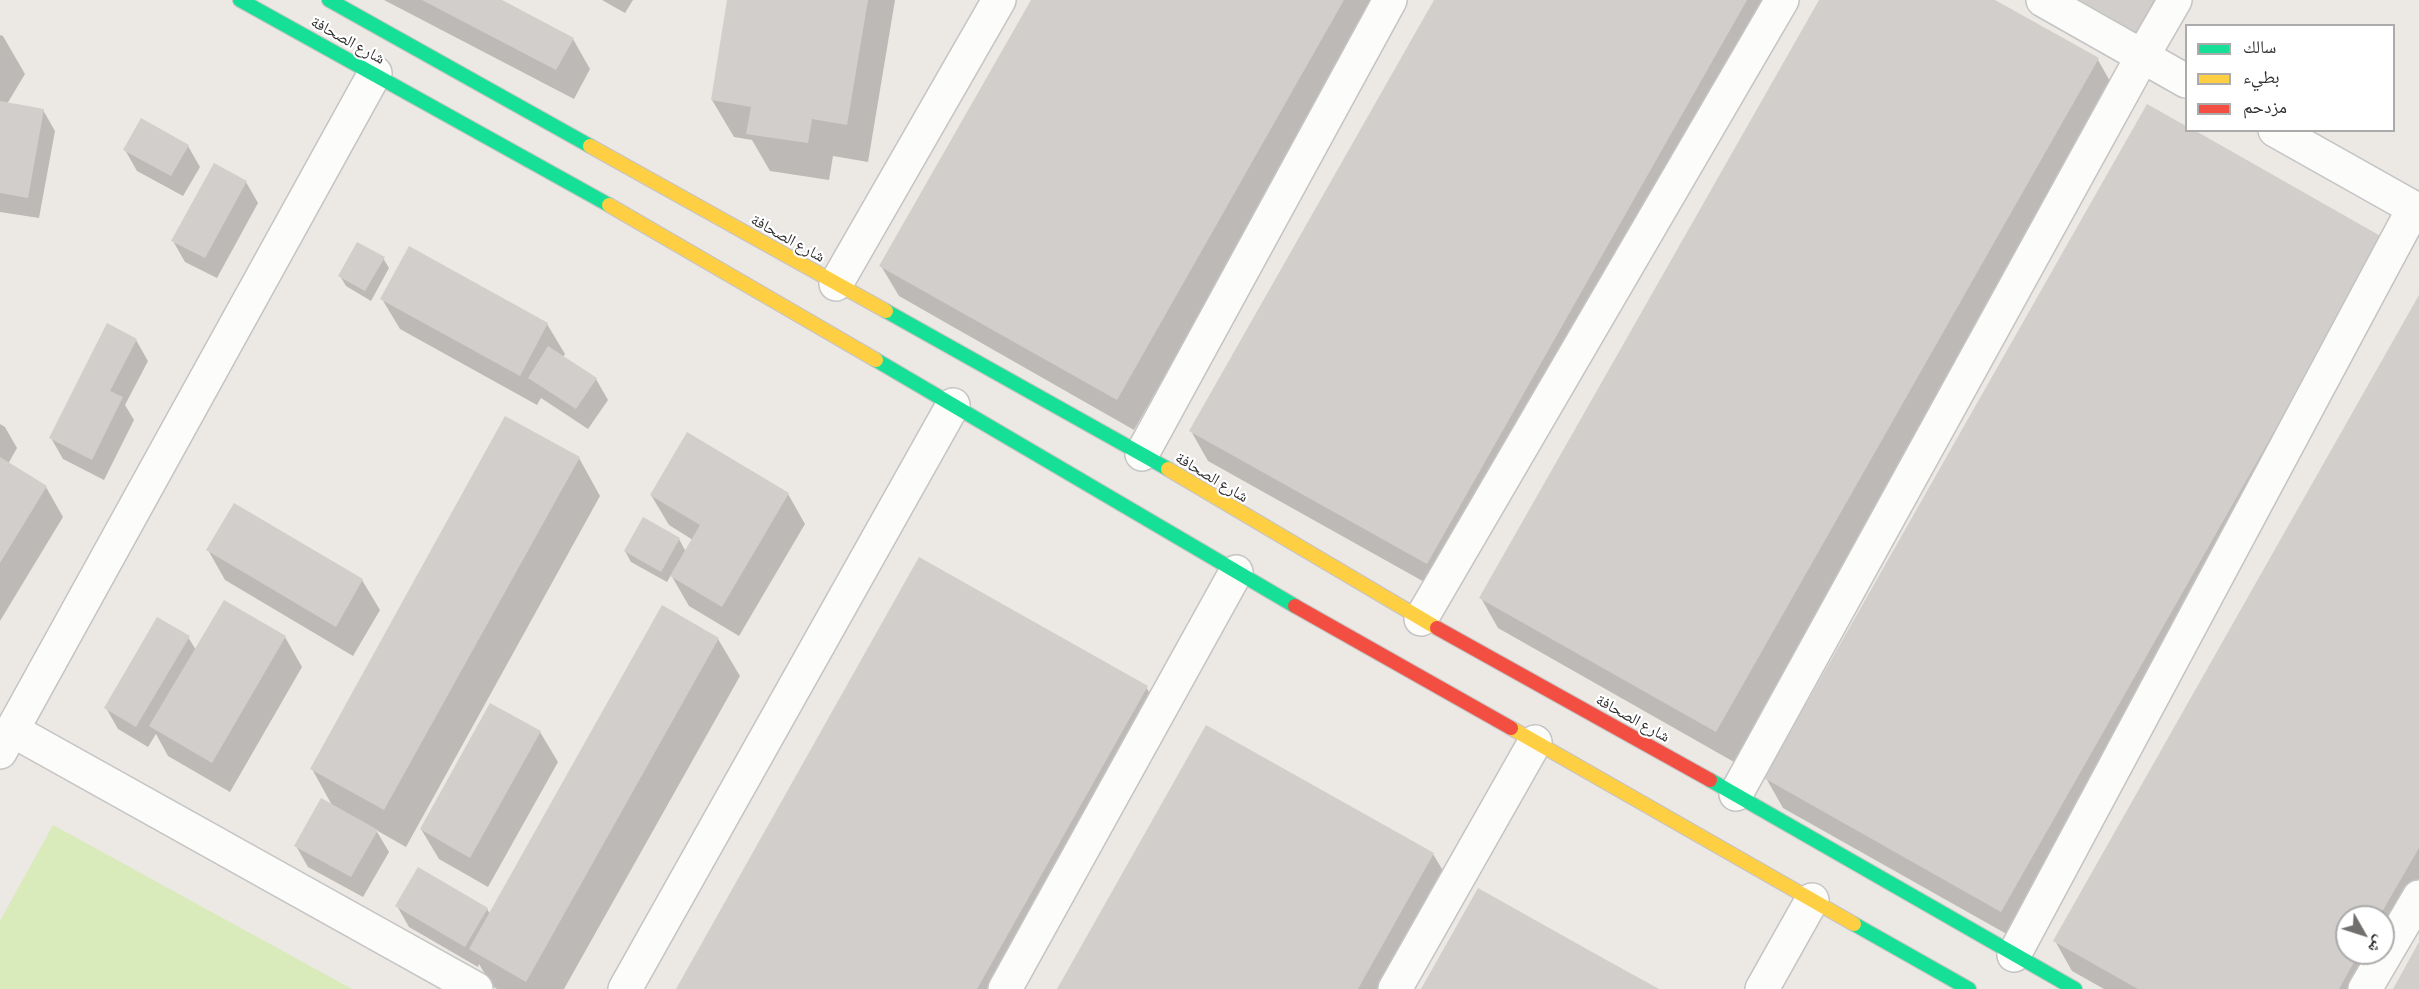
<!DOCTYPE html>
<meta charset="utf-8">
<style>
body{margin:0}
#map{position:relative;width:2419px;height:989px;overflow:hidden;background:#ece8e4;font-family:Commissioner,"Noto Naskh Arabic",sans-serif}
canvas{display:block}
.legend{position:absolute;left:2185px;top:24px;width:210px;height:108px;box-sizing:border-box;background:#fff;border:2px solid #ababab;margin:0;padding:8px 10px;list-style:none;font-size:18px;color:#2e2e2e}
.legend li{display:flex;align-items:center;gap:12px;height:30px}
.legend b{width:30px;border:2px solid #ababab}
.north{position:absolute;left:2335px;top:905px;width:60px;height:60px;box-sizing:border-box;background:#fff;border:2px solid #ababab;border-radius:50%;rotate:129deg;font-size:16px;font-weight:700;line-height:24px;text-align:center;color:#2e2e2e}
.north::after{content:'';display:block;margin:auto;width:21px;height:27px;background:#706f6e;clip-path:polygon(50% 0,100% 100%,50% 72%,0 100%)}
</style>
<div id="map">
<canvas width="2419" height="989"></canvas>
<ul class="legend">
<li><b style="height:8px;background:#16e098"></b>سالك</li>
<li><b style="height:8px;background:#ffcf43"></b>بطيء</li>
<li><b style="height:8px;background:#f24e42"></b>مزدحم</li>
</ul>
<div class="north">ش</div>
</div>
<script>
const ctx = document.querySelector('canvas').getContext('2d');
ctx.lineJoin = 'round';
function fillPath(path, color) { ctx.fillStyle = color; ctx.fill(path, 'evenodd'); }
const toPath = rows => new Path2D(rows.map(r => 'M' + r).join(''));
function strokePath(path, color, width, dash) { ctx.strokeStyle = color; ctx.lineWidth = width; ctx.lineCap = dash ? 'butt' : 'round'; ctx.setLineDash(dash || []); ctx.stroke(path); }
function label(font, color, halo, rows, align = 'center') {
  ctx.font = font + ' Commissioner,"Noto Naskh Arabic",sans-serif'; ctx.lineWidth = 4.5; ctx.setLineDash([]); ctx.textBaseline = 'middle'; ctx.strokeStyle = halo; ctx.fillStyle = color; for (const [text, x, y, turn = 0] of rows) {
    ctx.save(); ctx.translate(x, y); ctx.rotate((+turn || 0) * Math.PI / 180); ctx.textAlign = isNaN(turn) ? turn : align; if (halo) ctx.strokeText(text, 0, 0); ctx.fillText(text, 0, 0); ctx.restore();
  }
}
fillPath(toPath([
 [53,825,352,989,0,989,0,921]
]), '#d9eabb');
fillPath(toPath([
 [384,0,498,0,573,39,590,69,574,99],
 [602,0,633,0,625,13],
 [729,0,895,0,868,162,833,156,829,180,770,171,752,140,734,137,712,100],
 [1032,0,1378,0,1134,430,899,296,881,266],
 [1435,0,1781,0,1444,593,1208,461,1191,431],
 [1821,0,1993,0,2098,60,2115,90,1734,762,1498,628,1481,598],
 [2034,0,2188,0,2151,66],
 [0,35,3,36,25,74,7,104,43,110,55,131,39,218,0,212],
 [2147,106,2186,128,2186,130,2383,239,2400,269,2019,941,1783,808,1766,778],
 [188,146,200,167,183,196,137,171,125,150],
 [246,182,258,203,217,278,185,262,173,241],
 [383,258,389,268,371,301,346,286,340,276],
 [2419,298,2419,907,2373,989,2104,989,2072,971,2055,941],
 [2347,917,2383,917,2383,953,2347,953],
 [382,299,547,324,565,354,563,357,596,379,608,400,588,429,541,398,537,405,400,329],
 [136,340,148,361,125,405,134,420,104,480,63,459,51,438],
 [0,424,5,427,17,448,8,464,46,487,63,517,0,621],
 [579,458,600,496,406,847,376,830,389,852,363,897,308,867,296,846,333,807,312,769],
 [788,494,805,524,739,636,689,606,671,575,667,582,631,562,625,551,679,539,686,552,693,540,669,525,651,495],
 [208,550,362,580,380,610,353,656,225,580],
 [188,637,196,650,285,637,302,667,230,792,168,756,156,734,148,747,118,729,106,708],
 [718,639,740,676,564,989,497,989,492,986,479,964,478,967,409,927,397,906,487,909,490,914],
 [1146,687,1164,717,1011,989,678,989],
 [540,732,558,762,488,887,439,859,421,829],
 [1433,854,1451,884,1392,989,1059,989]
]), '#0003');
fillPath(toPath([
 [422,0,502,0,574,38,556,70],
 [727,0,868,0,847,125,812,119,808,143,746,134,751,107,711,100],
 [1031,0,1344,0,1117,400,879,266],
 [1434,0,1747,0,1427,564,1189,431],
 [1819,0,1995,0,2099,58,1716,732,1479,598],
 [2068,0,2154,0,2133,37],
 [0,101,44,109,28,198,0,193],
 [2147,104,2186,126,2186,130,2194,130,2384,238,2001,912,1764,778],
 [141,118,189,145,171,176,123,150],
 [214,163,247,181,205,258,171,241],
 [357,242,385,257,365,291,338,276],
 [409,246,548,323,520,376,380,299],
 [2419,295,2419,848,2379,917,2347,917,2347,953,2359,953,2339,989,2138,989,2053,941],
 [107,323,137,339,110,391,123,397,92,460,49,438],
 [548,346,597,378,576,409,528,378],
 [505,416,580,457,384,810,310,769],
 [687,432,789,493,722,607,670,576,700,525,650,495],
 [0,457,47,486,0,563],
 [234,503,363,579,336,627,206,550],
 [643,517,680,538,661,572,624,551],
 [919,557,1148,686,977,989,676,989],
 [224,600,286,636,212,763,149,726],
 [662,605,719,638,526,982,469,949],
 [157,617,190,636,136,727,104,708],
 [490,703,541,731,470,858,420,829],
 [1206,725,1434,853,1358,989,1057,989],
 [321,798,378,830,351,877,294,846],
 [418,867,488,908,465,947,395,906],
 [1478,888,1592,952,1659,989,1421,989],
 [2419,942,2419,989,2393,989]
]), '#d1cecb');
const street = toPath([
 [2043,0,2186,81],
 [2275,130,2419,211],
 [836,284,999,0],
 [1142,454,1390,0],
 [1421,619,1782,0],
 [12,730,476,989],
 [0,752,375,73],
 [1736,794,2142,57,2175,0],
 [2014,955,2414,208],
 [625,989,953,405],
 [1005,989,1236,572],
 [1395,989,1535,742],
 [1762,989,1812,900],
 [2365,989,2419,897]
]);
const fast = toPath([
 [240,0,609,205],
 [329,0,590,146],
 [886,311,1168,469],
 [876,360,1295,606],
 [1710,780,2075,989],
 [1854,924,1969,989]
]);
const slow = toPath([
 [590,146,886,311],
 [609,205,876,360],
 [1168,469,1437,628],
 [1511,728,1854,924]
]);
const jam = toPath([
 [1295,606,1511,728],
 [1437,628,1710,780]
]);
strokePath(street, '#c5c4c5', 36);
strokePath(fast, '#c5c4c5', 16);
strokePath(slow, '#c5c4c5', 16);
strokePath(jam, '#c5c4c5', 16);
strokePath(street, '#fcfcfb', 33);
strokePath(fast, '#16e098', 14);
strokePath(slow, '#ffcf43', 14);
strokePath(jam, '#f24e42', 14);
label('16px', '#2e2e2e', '#fff', [
 ["شارع الصحافة",348,40,29],
 ["شارع الصحافة",788,238,29],
 ["شارع الصحافة",1212,477,31],
 ["شارع الصحافة",1633,718,29]
]);
</script>
